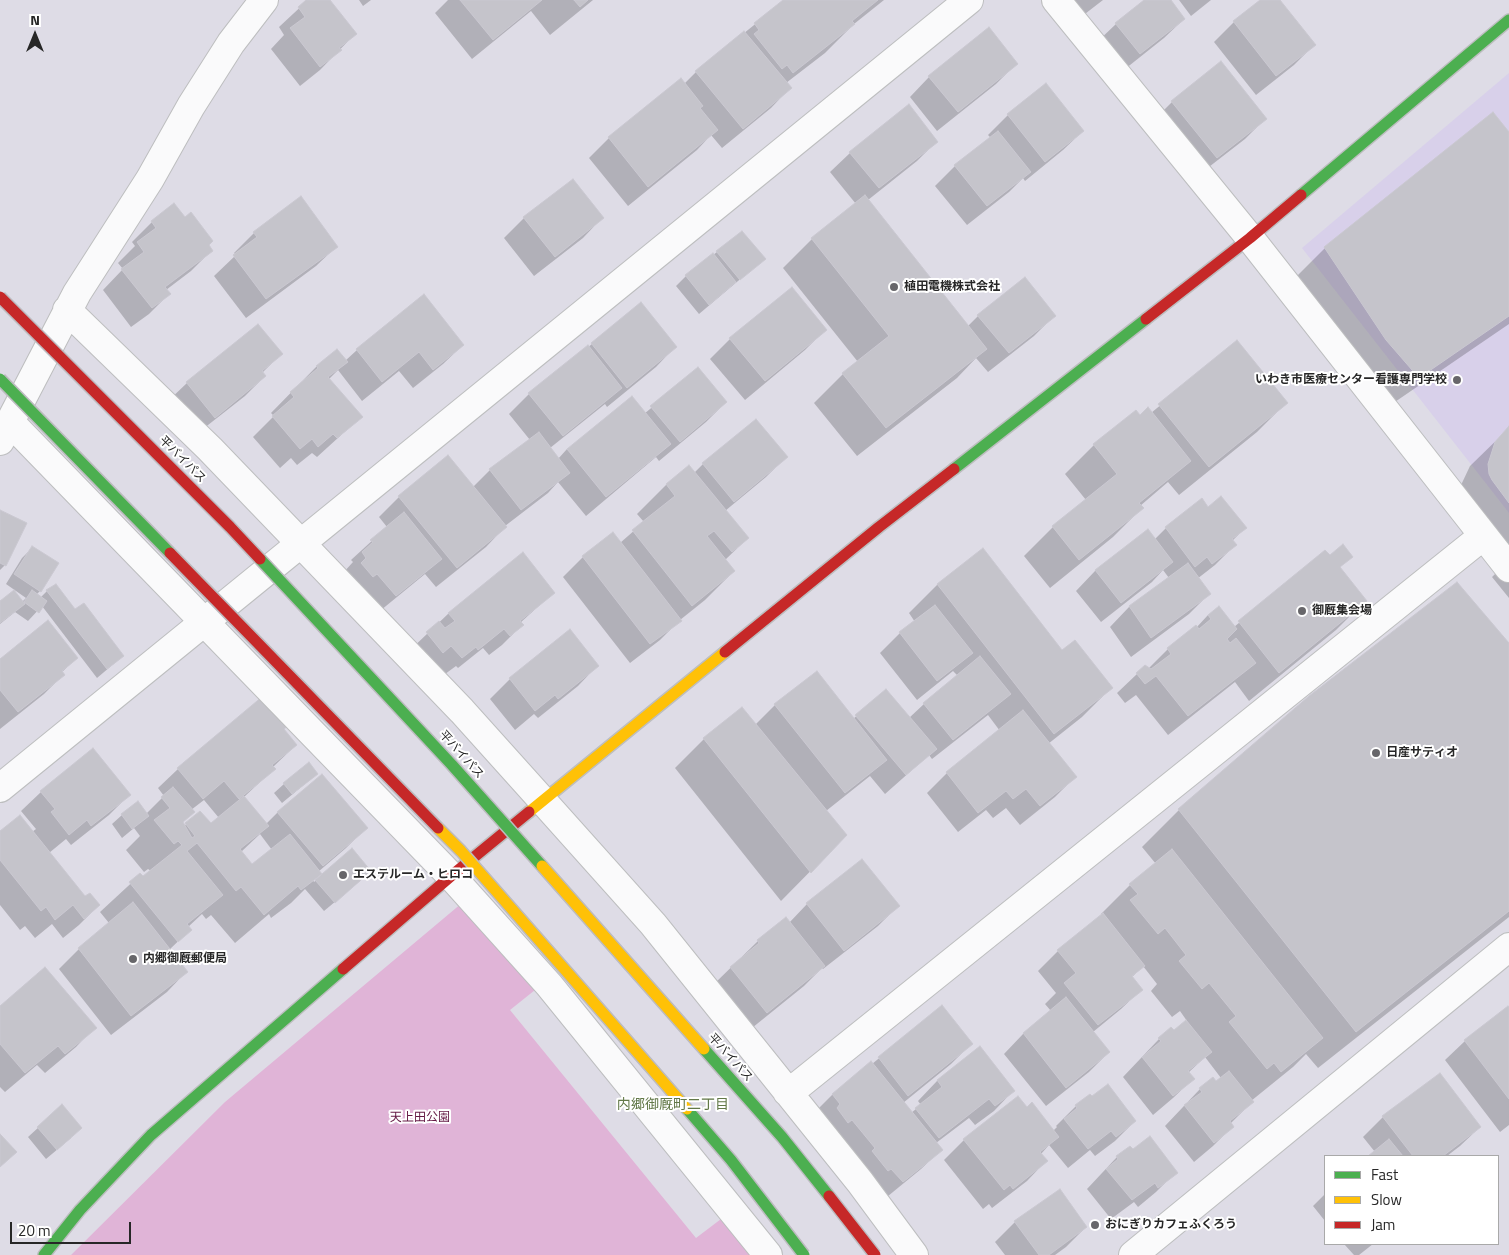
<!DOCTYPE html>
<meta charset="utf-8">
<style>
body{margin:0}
#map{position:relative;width:1509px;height:1255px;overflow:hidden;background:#dedce6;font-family:"Titillium Web",sans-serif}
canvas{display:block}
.legend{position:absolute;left:1324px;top:1155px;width:175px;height:90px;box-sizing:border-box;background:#fff;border:1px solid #a9a9a9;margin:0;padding:6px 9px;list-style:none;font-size:15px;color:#272727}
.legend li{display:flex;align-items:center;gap:10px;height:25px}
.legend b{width:25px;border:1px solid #a9a9a9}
.north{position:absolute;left:10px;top:10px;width:50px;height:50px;-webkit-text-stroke:4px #fff;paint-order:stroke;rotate:0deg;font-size:14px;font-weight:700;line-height:20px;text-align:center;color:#272727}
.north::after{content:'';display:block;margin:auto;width:18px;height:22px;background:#272727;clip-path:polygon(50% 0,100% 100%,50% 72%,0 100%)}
.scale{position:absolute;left:10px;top:1222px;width:121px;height:22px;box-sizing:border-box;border:2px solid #272727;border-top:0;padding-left:6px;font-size:15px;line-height:18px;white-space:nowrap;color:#272727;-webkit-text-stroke:4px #fff;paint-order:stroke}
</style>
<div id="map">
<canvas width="1509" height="1255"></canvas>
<ul class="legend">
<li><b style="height:6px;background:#4caf50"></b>Fast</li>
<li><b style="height:6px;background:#ffc107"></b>Slow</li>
<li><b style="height:6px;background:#c62828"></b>Jam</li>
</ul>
<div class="north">N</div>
<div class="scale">20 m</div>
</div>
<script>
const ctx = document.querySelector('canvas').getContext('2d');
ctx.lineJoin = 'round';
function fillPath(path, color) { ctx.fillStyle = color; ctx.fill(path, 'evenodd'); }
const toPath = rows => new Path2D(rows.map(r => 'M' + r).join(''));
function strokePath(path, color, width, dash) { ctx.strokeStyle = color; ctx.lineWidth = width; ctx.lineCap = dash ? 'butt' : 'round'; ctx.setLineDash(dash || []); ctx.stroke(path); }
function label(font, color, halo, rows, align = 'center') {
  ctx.font = font + ' "Titillium Web","Noto Sans JP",sans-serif'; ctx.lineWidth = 4; ctx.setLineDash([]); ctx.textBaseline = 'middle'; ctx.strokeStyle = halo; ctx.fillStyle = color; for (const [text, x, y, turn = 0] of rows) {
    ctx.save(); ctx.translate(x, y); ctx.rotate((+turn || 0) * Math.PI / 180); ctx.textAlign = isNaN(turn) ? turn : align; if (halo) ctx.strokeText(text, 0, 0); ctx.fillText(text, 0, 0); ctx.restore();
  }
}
fillPath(toPath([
 [1509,73,1509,513,1302,248]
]), '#d8d0ea');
fillPath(toPath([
 [462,903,540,986,510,1010,696,1238,725,1216,755,1255,71,1255,225,1102]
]), '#e0b4d7');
fillPath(toPath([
 [308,0,329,0,355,34,320,70,300,86,271,49,284,35,279,27],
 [359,0,371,0,363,6],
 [448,0,593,0,550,35,531,11,472,59,435,13],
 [785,0,884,0,854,24,825,53,786,83,790,88,771,108,722,148,711,135,697,150,628,206,589,158,609,138,681,80,684,84,696,72],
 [1068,0,1103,0,1081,17],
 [1146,0,1169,0,1184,19,1164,38,1120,73,1096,43,1116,24],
 [1179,0,1211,0,1191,16],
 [1262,0,1279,0,1314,45,1294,65,1256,95,1214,42,1234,22],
 [1220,63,1265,119,1245,139,1196,177,1152,122,1172,102],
 [1016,64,996,84,937,131,910,97,929,77],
 [1008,115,1083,131,1063,150,1025,181,1023,178,1009,192,967,225,935,186,955,166,991,138,988,135],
 [1509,134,1509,324,1389,406,1296,277,1325,248],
 [937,141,917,161,868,200,968,326,978,316,1054,316,1034,336,988,372,976,358,957,378,857,456,814,403,843,374,858,362,783,268,812,239,856,204,830,172,850,153],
 [174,205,211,251,191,271,166,290,169,294,149,314,131,327,103,290,123,269,118,263,135,246,132,242,152,222],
 [524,218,602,218,583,238,534,276,504,238],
 [254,233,336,247,316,266,246,318,214,276,236,255,234,253],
 [717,252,764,259,699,314,676,286,686,276],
 [825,330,805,350,745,400,710,359,730,339],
 [1237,342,1286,403,1257,432,1179,495,1168,482,1140,506,1142,508,1113,537,1050,588,1024,556,1053,527,1086,500,1065,474,1094,445,1140,417,1151,413],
 [592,344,675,347,656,367,607,407,605,404,550,448,558,459,567,449,644,414,698,369,726,402,706,422,659,461,656,457,586,516,558,482,548,493,505,526,505,527,486,547,436,587,425,574,375,615,343,573,353,562,351,560,387,527,379,517,399,497,448,457,473,487,490,470,530,440,509,414,529,394],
 [463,345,443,364,413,388,399,371,362,401,338,370,329,379,361,417,317,457,312,453,297,465,291,458,280,468,253,437,274,416,271,413,317,366,345,361,357,350],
 [281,354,262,373,265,376,245,396,194,436,167,402,187,383],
 [1509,428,1509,598,1492,577,1505,564,1460,494,1462,483,1470,466],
 [786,457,766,477,725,511,748,538,725,560,734,571,705,600,680,620,660,640,630,663,563,577,583,557,620,543,644,522,637,514,666,485,689,466,694,473,703,464],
 [1201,500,1207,508,1245,528,1232,541,1235,545,1215,565,1197,579,1209,594,1189,614,1131,657,1110,627,1129,607,1169,578,1163,570,1152,582,1101,622,1076,591,1095,571,1147,531,1154,540,1166,528],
 [0,512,5,565,0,570],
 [32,548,40,591,36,595,40,598,47,591,75,611,123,656,97,678,42,606,28,621,15,612,0,624,0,603,22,602,26,598,6,584,22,558],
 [1325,552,1330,557,1351,556,1339,568,1365,601,1336,630,1249,701,1235,682,1168,735,1136,695,1125,703,1117,693,1137,674,1148,669,1168,649,1196,628,1208,615,1234,627],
 [938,584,1061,652,1111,688,1082,717,1048,744,1075,777,1055,797,1020,825,1006,808,993,818,986,810,958,832,927,793,947,773,1000,731,988,715,932,759,929,755,885,794,870,776,826,811,846,835,781,901,675,768,704,739,742,709,755,725,775,705,853,719,886,691,909,718,924,704,958,676,953,671,917,700,880,653,900,633,915,622,909,613],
 [553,593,520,623,522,625,502,645,489,655,483,648,458,668,456,666,441,677,407,653,449,613],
 [570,631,597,666,578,686,538,718,534,714,515,730,490,699,510,679],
 [1509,645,1509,917,1318,1068,1306,1054,1293,1067,1251,1101,1252,1102,1230,1124,1232,1127,1213,1146,1194,1162,1165,1126,1200,1089,1213,1079,1215,1083,1221,1078,1205,1057,1188,1073,1193,1079,1173,1098,1153,1115,1123,1077,1159,1039,1174,1032,1187,1021,1180,1011,1172,1017,1151,991,1157,984,1143,966,1132,977,1141,990,1121,1009,1093,1032,1109,1052,1089,1072,1046,1106,1004,1054,1023,1034,1051,1011,1045,1004,1056,993,1038,971,1058,951,1102,915,1101,914,1130,885,1156,864,1142,847,1179,810],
 [77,658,62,672,64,674,44,694,0,729,0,661],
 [283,729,296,745,273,767,274,769,244,797,266,824,278,812,366,828,346,848,318,872,313,880,314,882,352,850,360,881,324,911,305,889,291,903,271,918,269,914,235,943,211,915,206,919,202,914,188,927,190,930,169,950,186,972,167,992,111,1035,59,969,79,949,109,923,100,912,140,875,143,877,151,871,148,869,144,872,126,850,140,836,134,828,122,838,112,824,122,815,146,814,164,796,158,788,178,769],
 [204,800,219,818,211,825,200,813,184,826,182,823,191,810],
 [260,834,272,850,252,866,241,852],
 [317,774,282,803,274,793,284,784],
 [41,792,129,795,109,815,71,845,66,839,49,853,84,898,99,905,79,925,63,938,52,924,35,938,25,926,20,930,0,905,0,832,32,832,36,829,21,811],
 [807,904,898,906,878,926,823,969,822,968,804,986,747,1032,711,987,758,941,786,919,789,923],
 [0,1007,95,1027,76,1047,45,1073,37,1065,5,1092,0,1087],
 [942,1007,971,1044,951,1064,903,1103,911,1113,921,1105,918,1101,937,1081,980,1048,1013,1091,994,1111,975,1125,969,1118,936,1143,941,1150,921,1169,882,1201,813,1114,832,1095,872,1064],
 [1509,1009,1509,1125,1500,1132,1445,1060,1465,1041],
 [62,1106,71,1138,46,1159,28,1137],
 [1076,1106,1135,1121,1115,1141,1095,1156,1090,1150,1068,1168,1049,1145,1041,1154,1046,1161,1027,1181,992,1208,989,1204,983,1209,944,1160,964,1140,1027,1109,1053,1131,1057,1127,1056,1126],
 [1383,1117,1480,1127,1460,1146,1447,1156,1370,1156,1375,1152,1363,1137],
 [1133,1151,1176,1172,1156,1192,1138,1207,1134,1202,1111,1219,1087,1189,1117,1157],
 [1325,1194,1325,1221,1313,1206],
 [1015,1222,1086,1227,1066,1247,1055,1255,1005,1255,995,1242],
 [1344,1244,1373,1244,1359,1255,1354,1255]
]), '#0003');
const building = toPath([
 [306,0,330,0,357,34,339,48,342,50,320,67,290,28,305,17,298,7,306,0],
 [460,0,542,0,493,40,460,0],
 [574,0,588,0,580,7,574,0],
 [783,0,878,0,852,21,855,24,793,73,787,65,782,69,754,34,759,30,754,23,783,0],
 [1144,0,1171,0,1185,19,1140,54,1115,23,1144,0],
 [1260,0,1280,0,1316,45,1276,76,1233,21,1260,0],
 [989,27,1018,64,958,112,928,76,989,27],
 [744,31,792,88,743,129,695,71,744,31],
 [1221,61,1267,119,1217,158,1171,101,1221,61],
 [681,78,703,106,700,108,718,130,648,187,608,137,681,78],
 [1046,83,1084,131,1045,162,1007,114,1046,83],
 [909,104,938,142,879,188,849,152,909,104],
 [1493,112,1509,132,1509,316,1419,378,1386,340,1324,247,1493,112],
 [998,131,1031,172,987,206,954,165,998,131],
 [573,179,604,218,555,257,523,217,573,179],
 [865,195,987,349,886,428,842,373,889,336,811,238,865,195],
 [301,196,338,247,266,299,233,255,257,237,253,232,301,196],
 [174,203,185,217,191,212,213,241,209,245,213,251,165,287,171,294,152,308,121,269,144,252,137,242,156,228,151,221,174,203],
 [742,231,766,259,740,280,716,251,742,231],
 [713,253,736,282,709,305,685,275,713,253],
 [1025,277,1056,316,1009,353,977,315,1025,277],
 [792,287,827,330,765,381,729,338,792,287],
 [424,294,464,345,433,370,419,352,382,382,356,349,424,294],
 [641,302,677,347,627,388,591,343,641,302],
 [258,324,283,354,262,371,266,376,215,418,186,382,258,324],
 [1237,340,1288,403,1209,467,1158,404,1237,340],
 [588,345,622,388,563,436,528,393,588,345],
 [337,349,348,362,328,377,363,417,337,438,333,434,318,447,312,439,300,449,272,416,294,397,290,392,318,368,316,366,337,349],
 [698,367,727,402,680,442,650,406,698,367],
 [632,396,671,444,606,497,567,449,632,396],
 [1148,407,1191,461,1139,503,1144,508,1079,560,1052,526,1117,474,1093,444,1136,410,1140,415,1148,407],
 [756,419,788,457,734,502,702,463,756,419],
 [1509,426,1509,503,1492,480,1489,474,1488,464,1495,442,1509,426],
 [539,432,570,473,521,510,489,469,539,432],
 [448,455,507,527,457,568,398,496,448,455],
 [689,465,749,538,732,552,714,531,707,536,735,571,692,606,632,530,675,496,666,484,689,465],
 [1221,496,1247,528,1232,539,1237,545,1212,564,1207,557,1195,567,1165,527,1202,498,1208,507,1221,496],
 [0,510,27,523,6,566,0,563,0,510],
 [404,512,442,559,396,596,377,574,373,577,361,563,366,558,362,552,373,542,370,540,404,512],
 [1148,529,1173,562,1121,603,1095,570,1148,529],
 [613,532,682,621,650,644,582,556,613,532],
 [1343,544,1353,557,1340,567,1367,601,1279,673,1238,621,1325,550,1330,555,1343,544],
 [32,546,59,563,41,592,14,574,32,546],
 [983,548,1062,650,1075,640,1113,688,1054,734,937,584,983,548],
 [523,552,555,593,520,621,524,625,510,636,504,629,478,650,476,647,462,658,451,646,443,653,426,632,439,621,445,628,455,621,448,613,523,552],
 [1188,563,1211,594,1151,638,1129,606,1188,563],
 [1457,582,1509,643,1509,911,1356,1032,1178,809,1309,696,1457,582],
 [56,584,75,609,84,603,124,656,107,669,46,590,56,584],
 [14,590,25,604,0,623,0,601,14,590],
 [32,590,47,601,39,613,24,602,32,590],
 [935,605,973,653,937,681,899,632,935,605],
 [1219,606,1237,629,1227,639,1230,643,1236,638,1256,663,1188,716,1156,676,1145,684,1136,673,1145,665,1151,669,1171,654,1167,648,1196,625,1199,629,1211,619,1208,615,1219,606],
 [48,620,78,658,62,671,65,675,18,712,0,690,0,659,48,620],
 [570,629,599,666,558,699,555,695,535,711,509,678,570,629],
 [980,656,1011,694,953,740,923,703,980,656],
 [817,671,887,760,845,793,774,704,817,671],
 [886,689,937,749,906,775,855,715,886,689],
 [263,696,288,726,284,729,297,745,272,765,276,769,239,799,224,781,203,799,177,768,263,696],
 [742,707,847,835,811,873,703,738,742,707],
 [1023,710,1077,777,1040,806,1026,789,1013,799,1006,791,978,813,946,772,1023,710],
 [93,748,131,795,91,826,87,820,69,835,51,812,55,809,40,791,93,748],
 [309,762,318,774,292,794,283,783,309,762],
 [322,774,368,828,323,866,277,812,322,774],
 [173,787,195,812,183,822,192,838,195,836,185,823,200,811,211,823,244,796,269,826,240,849,252,864,290,834,322,874,301,890,298,886,264,915,241,887,236,891,197,843,187,851,223,895,187,924,192,930,178,942,129,882,140,873,143,876,182,845,178,841,174,844,154,820,170,808,161,797,173,787],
 [138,801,149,816,132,829,121,814,138,801],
 [20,815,85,896,90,893,100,905,84,919,73,905,55,920,46,907,41,911,0,860,0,831,20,815],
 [352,848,371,871,335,903,315,880,352,848],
 [1172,849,1323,1038,1281,1072,1274,1063,1267,1069,1229,1022,1236,1016,1209,983,1202,989,1179,961,1186,955,1165,928,1158,934,1130,900,1138,894,1129,884,1172,849],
 [862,859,900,906,844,951,806,903,862,859],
 [133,902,188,972,131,1016,78,948,133,902],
 [1103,913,1145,966,1132,976,1143,990,1098,1025,1064,983,1076,973,1057,950,1103,913],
 [786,917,825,966,767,1013,730,967,759,943,757,940,786,917],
 [45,967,97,1028,65,1054,58,1046,25,1073,0,1044,0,1006,45,967],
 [1066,997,1110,1052,1066,1088,1023,1033,1066,997],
 [942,1005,973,1044,908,1096,878,1057,942,1005],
 [1508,1006,1509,1007,1509,1099,1464,1040,1508,1006],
 [1186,1020,1212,1052,1188,1071,1195,1079,1173,1096,1142,1057,1161,1041,1158,1038,1171,1027,1174,1030,1186,1020],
 [980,1046,1015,1091,995,1106,989,1099,939,1138,915,1108,942,1087,937,1080,980,1046],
 [871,1061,943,1150,903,1182,891,1169,888,1171,872,1151,875,1148,852,1120,848,1123,837,1108,840,1104,832,1094,871,1061],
 [1229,1071,1254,1102,1230,1121,1234,1127,1214,1143,1184,1105,1202,1092,1199,1088,1213,1077,1216,1081,1229,1071],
 [1440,1073,1481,1127,1443,1156,1413,1156,1382,1116,1440,1073],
 [1108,1084,1136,1121,1116,1137,1111,1131,1088,1149,1064,1119,1077,1108,1075,1105,1090,1094,1092,1096,1108,1084],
 [1018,1096,1027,1107,1032,1102,1059,1137,1040,1152,1048,1161,1013,1189,1010,1185,1004,1190,963,1139,1018,1096],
 [62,1104,82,1128,57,1150,37,1127,62,1104],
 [0,1134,17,1152,0,1167,0,1134],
 [1150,1136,1178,1173,1158,1188,1155,1183,1132,1200,1106,1169,1118,1159,1116,1156,1130,1146,1133,1149,1150,1136],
 [1389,1139,1403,1156,1368,1156,1389,1139],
 [1060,1189,1087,1227,1049,1255,1039,1255,1014,1221,1060,1189]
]);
fillPath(building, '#c5c4cb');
strokePath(building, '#cac8d1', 1);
const street = toPath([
 [1056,0,1250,238,1509,568],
 [67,310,210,449,462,711,542,800,653,924,860,1182,914,1255],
 [10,422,451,876,549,985,768,1255],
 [0,441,77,293,150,179,191,106,231,43,264,0],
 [0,788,969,0],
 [787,1092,800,1084,1483,536],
 [1133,1255,1509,947]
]);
const fast = toPath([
 [1301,195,1509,20],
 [954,469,1146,319],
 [44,1255,80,1210,151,1135,343,969]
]);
const slow = toPath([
 [529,812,725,652]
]);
const jam = toPath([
 [1146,319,1250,238,1301,195],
 [725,652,879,527,954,469],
 [343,969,451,876,529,812]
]);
strokePath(street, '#bdbebf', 30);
strokePath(fast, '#bdbebf', 14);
strokePath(slow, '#bdbebf', 14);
strokePath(jam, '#bdbebf', 14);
strokePath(street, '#fafafb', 28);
strokePath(fast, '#4caf50', 11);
strokePath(slow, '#ffc107', 11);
strokePath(jam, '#c62828', 11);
const fastBridge = toPath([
 [0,379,170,553],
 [260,559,452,765,542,866],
 [704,1049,782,1137,829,1196],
 [687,1109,731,1160,804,1255]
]);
const slowBridge = toPath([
 [438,828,461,851,687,1109],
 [542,866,704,1049]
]);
const jamBridge = toPath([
 [0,297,230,527,260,559],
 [170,553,438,828],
 [829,1196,875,1255]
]);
strokePath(fastBridge, '#bcbbbf', 14, []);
strokePath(slowBridge, '#bcbbbf', 14, []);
strokePath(jamBridge, '#bcbbbf', 14, []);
strokePath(fastBridge, '#4caf50', 11);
strokePath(slowBridge, '#ffc107', 11);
strokePath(jamBridge, '#c62828', 11);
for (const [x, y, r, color] of [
 [894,287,5,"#67666a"],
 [1457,380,5,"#67666a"],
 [1302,611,5,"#67666a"],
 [1376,753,5,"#67666a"],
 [343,875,5,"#67666a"],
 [133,959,5,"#67666a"],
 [1095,1225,5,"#67666a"]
]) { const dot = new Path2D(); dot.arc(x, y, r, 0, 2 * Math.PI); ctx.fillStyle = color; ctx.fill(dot); strokePath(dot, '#fff', 2); }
label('bold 12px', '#272727', '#fff', [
 ["植田電機株式会社",904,287],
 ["いわき市医療センター看護専門学校",1447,380,"right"],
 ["御厩集会場",1312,611],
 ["日産サティオ",1386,753],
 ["エステルーム・ヒロコ",353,875],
 ["内郷御厩郵便局",143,959],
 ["おにぎりカフェふくろう",1105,1225]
], 'left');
label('12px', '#272727', '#fff', [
 ["平バイパス",182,460,45],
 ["平バイパス",461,755,48],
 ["平バイパス",730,1058,48]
]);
label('12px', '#631843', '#fff', [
 ["天上田公園",420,1118]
]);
label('14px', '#627848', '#fff', [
 ["内郷御厩町二丁目",673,1106]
]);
</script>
